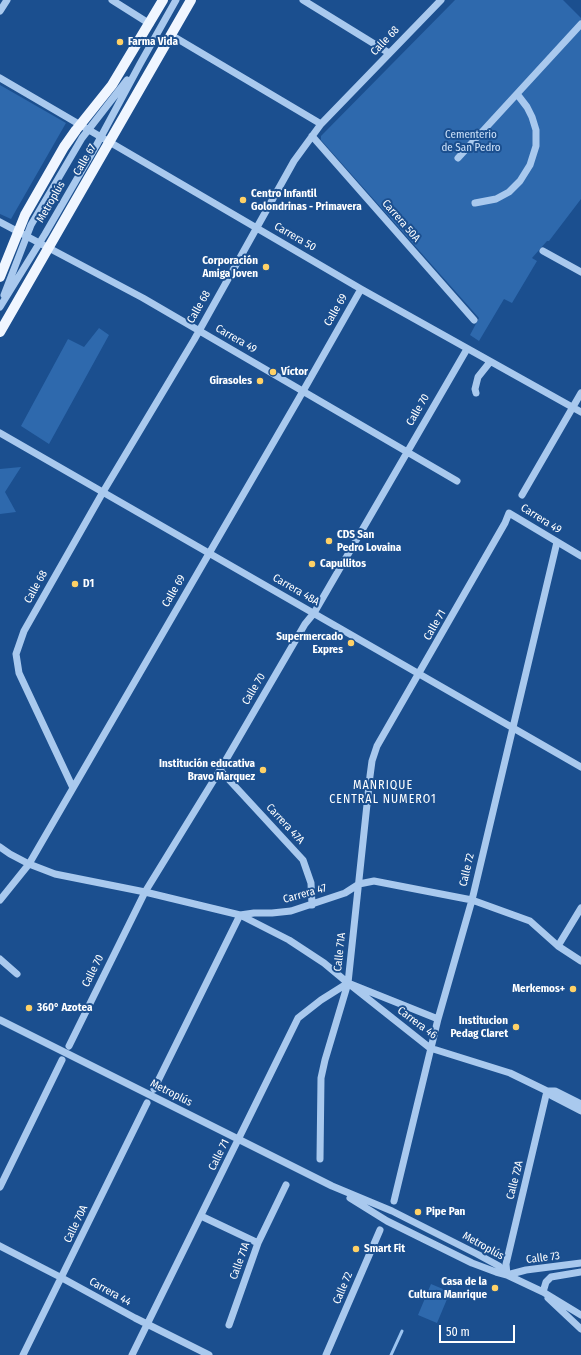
<!DOCTYPE html>
<meta charset="utf-8">
<style>
body{margin:0}
#map{position:relative;width:581px;height:1355px;overflow:hidden;background:#1b4f8f;font-family:"Fira Sans Condensed",sans-serif}
canvas{display:block}
.scale{position:absolute;left:439px;top:1325px;width:76px;height:18px;box-sizing:border-box;border:2px solid #fff;border-top:0;padding-left:5px;font-size:12px;line-height:14px;white-space:nowrap;color:#fff;-webkit-text-stroke:3px #1b4f8f;paint-order:stroke}
</style>
<div id="map">
<canvas width="581" height="1355"></canvas>
<div class="scale">50 m</div>
</div>
<script>
const ctx = document.querySelector('canvas').getContext('2d');
ctx.lineJoin = 'round';
function fillPath(path, color) { ctx.fillStyle = color; ctx.fill(path, 'evenodd'); }
const toPath = rows => new Path2D(rows.map(r => 'M' + r).join(''));
function strokePath(path, color, width, dash) { ctx.strokeStyle = color; ctx.lineWidth = width; ctx.lineCap = dash ? 'butt' : 'round'; ctx.setLineDash(dash || []); ctx.stroke(path); }
function label(font, color, halo, rows, align = 'center') {
  ctx.font = font + ' "Fira Sans Condensed",sans-serif'; ctx.lineWidth = 4; ctx.setLineDash([]); ctx.textBaseline = 'middle'; ctx.strokeStyle = halo; ctx.fillStyle = color; for (const [text, x, y, turn = 0] of rows) {
    ctx.save(); ctx.translate(x, y); ctx.rotate((+turn || 0) * Math.PI / 180); ctx.textAlign = isNaN(turn) ? turn : align; if (halo) ctx.strokeText(text, 0, 0); ctx.fillText(text, 0, 0); ctx.restore();
  }
}
fillPath(toPath([
 [455,0,563,0,581,18,581,199,549,241,547,241,532,258,537,261,512,303,504,299,479,341,470,335,479,318,321,140,321,136],
 [0,85,66,123,11,219,0,214],
 [99,328,109,335,49,444,21,426,68,339,84,347],
 [21,467,5,492,16,512,0,514,0,469],
 [431,1284,450,1292,437,1323,418,1315]
]), '#2e69ad');
strokePath(toPath([
 [391,1355,402,1331]
]), '#9cc4f0', 3);
strokePath(toPath([
 [112,0,150,24],
 [303,0,389,53],
 [0,11,7,0],
 [171,35,321,124],
 [0,78,361,289,581,412],
 [312,136,474,320],
 [458,158,581,24],
 [475,203,496,199,509,192,520,181,530,165,536,146,536,130,532,117,527,107,517,94],
 [0,222,143,298,457,481],
 [543,251,581,272],
 [4,295,31,225,82,138,127,80],
 [0,307,45,234,96,146,140,64,176,0],
 [476,393,475,389,478,377,490,362],
 [0,433,581,767],
 [522,495,581,393],
 [220,770,303,860,311,883,312,905],
 [73,788,19,673,16,654,24,631,103,492,194,340,294,161,321,124,441,0],
 [0,847,10,854,29,864,55,874,145,892,240,915,254,913,272,913,291,911,345,893,359,884,374,881,472,900,530,921,558,946,581,961],
 [0,900,29,864,298,400,361,289],
 [558,946,581,908],
 [0,959,17,974],
 [0,1020,332,1186,392,1211,477,1254,499,1266,507,1275],
 [69,1046,145,892,220,770,305,624,314,613,467,349],
 [154,1089,240,915,289,940,324,963,348,983,430,1048,510,1073,547,1091,552,1096,581,1111],
 [547,1091,555,1091,581,1104],
 [320,1159,321,1078,325,1060,348,983,370,776,372,761,377,746,505,523,509,513,581,556],
 [0,1187,62,1060],
 [350,1198,387,1221,472,1263,496,1272,507,1275,543,1292,581,1315],
 [394,1201,438,1019,472,900,557,542],
 [201,1216,258,1243],
 [0,1246,62,1278,135,1318,209,1355],
 [507,1275,506,1264,547,1091],
 [507,1275,526,1270,581,1263],
 [543,1292,546,1282,551,1277,581,1272],
 [548,1298,581,1329],
 [229,1325,258,1243,286,1185],
 [23,1355,147,1103],
 [132,1355,298,1018,321,1000,348,983,438,1019],
 [326,1355,380,1230]
]), '#a9c9ee', 7);
strokePath(toPath([
 [0,277,25,215,64,147,76,130,112,85,163,0],
 [0,332,191,0]
]), '#f0f6ff', 10);
for (const [x, y, r, color] of [
 [120,42,4,"#ffd166"],
 [243,200,4,"#ffd166"],
 [266,267,4,"#ffd166"],
 [273,372,4,"#ffd166"],
 [260,381,4,"#ffd166"],
 [329,541,4,"#ffd166"],
 [312,564,4,"#ffd166"],
 [75,584,4,"#ffd166"],
 [351,643,4,"#ffd166"],
 [263,770,4,"#ffd166"],
 [573,989,4,"#ffd166"],
 [29,1008,4,"#ffd166"],
 [516,1027,4,"#ffd166"],
 [418,1212,4,"#ffd166"],
 [356,1249,4,"#ffd166"],
 [495,1288,4,"#ffd166"]
]) { const dot = new Path2D(); dot.arc(x, y, r, 0, 2 * Math.PI); ctx.fillStyle = color; ctx.fill(dot); strokePath(dot, '#1b4f8f', 1.5); }
label('11px', '#fff', '#1b4f8f', [
 ["Calle 68",385,41,-46],
 ["Calle 67",85,160,-60],
 ["Metroplús",51,202,-60],
 ["Carrera 50A",401,221,49],
 ["Carrera 50",295,237,30],
 ["Calle 68",199,307,-60],
 ["Calle 69",336,310,-60],
 ["Carrera 49",236,339,30],
 ["Calle 70",418,410,-60],
 ["Carrera 49",541,519,32],
 ["Calle 68",36,587,-61],
 ["Carrera 48A",296,590,30],
 ["Calle 69",174,591,-60],
 ["Calle 71",435,625,-60],
 ["Calle 70",254,689,-59],
 ["Carrera 47A",285,824,47],
 ["Calle 72",467,870,-77],
 ["Carrera 47",305,894,-16],
 ["Calle 71A",340,952,-84],
 ["Calle 70",93,971,-63],
 ["Carrera 46",417,1023,37],
 ["Metroplús",171,1093,27],
 ["Calle 71",219,1155,-64],
 ["Calle 72A",515,1180,-76],
 ["Calle 70A",76,1224,-64],
 ["Metroplús",483,1246,29],
 ["Calle 73",543,1258,-7],
 ["Calle 71A",240,1261,-70],
 ["Calle 72",343,1288,-67],
 ["Carrera 44",110,1292,29]
]);
label('bold 11px', '#fff', '#1b4f8f', [
 ["Farma Vida",128,42],
 ["Centro Infantil",251,194],
 ["Golondrinas - Primavera",251,207],
 ["Corporación",258,261,"right"],
 ["Amiga Joven",258,274,"right"],
 ["Víctor",281,372],
 ["Girasoles",252,381,"right"],
 ["CDS San",337,535],
 ["Pedro Lovaina",337,548],
 ["Capullitos",320,564],
 ["D1",83,584],
 ["Supermercado",343,637,"right"],
 ["Expres",343,650,"right"],
 ["Institución educativa",255,764,"right"],
 ["Bravo Marquez",255,777,"right"],
 ["Merkemos+",565,989,"right"],
 ["360° Azotea",37,1008],
 ["Institucion",508,1021,"right"],
 ["Pedag Claret",508,1034,"right"],
 ["Pipe Pan",426,1212],
 ["Smart Fit",364,1249],
 ["Casa de la",487,1282,"right"],
 ["Cultura Manrique",487,1295,"right"]
], 'left');
label('11px', '#cfe3fa', '#1b4f8f', [
 ["Cementerio",471,135],
 ["de San Pedro",471,148]
]);
ctx.letterSpacing = '1px';
label('12px', '#fff', '#1b4f8f', [
 ["MANRIQUE",383,786],
 ["CENTRAL NUMERO1",383,800]
]);
ctx.letterSpacing = '0px';
</script>
